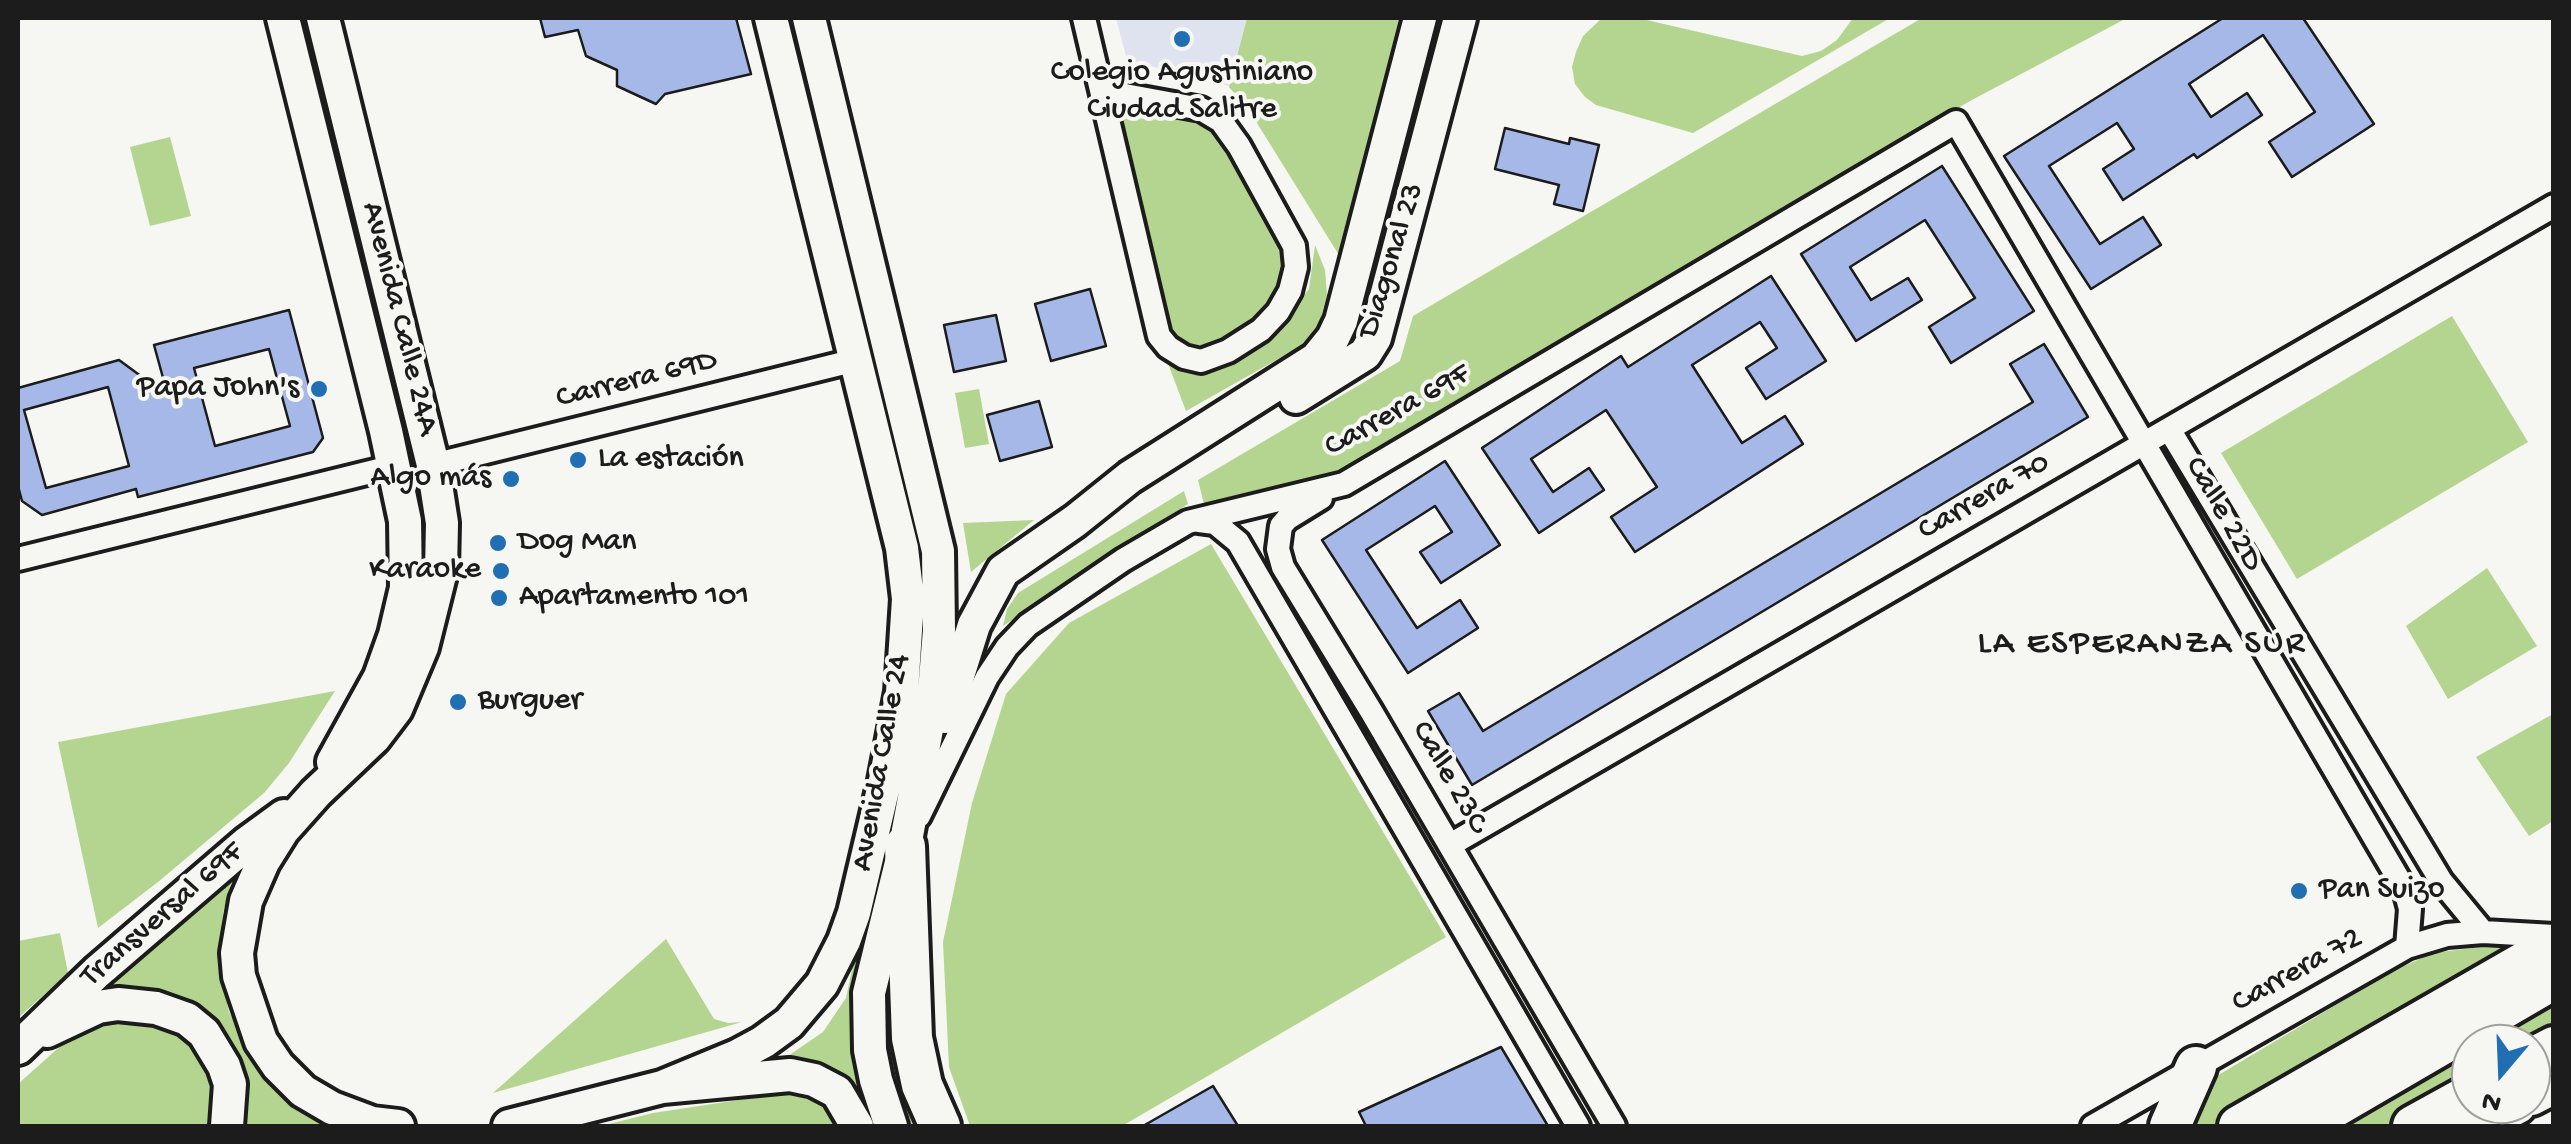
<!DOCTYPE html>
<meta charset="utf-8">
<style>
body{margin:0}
#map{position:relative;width:2571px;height:1144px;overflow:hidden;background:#f6f6f2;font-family:"Gochi Hand",sans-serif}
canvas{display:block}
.frame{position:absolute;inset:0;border:20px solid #1c1c1c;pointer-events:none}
.north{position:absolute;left:2451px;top:1024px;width:100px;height:100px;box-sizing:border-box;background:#f6f6f2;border:2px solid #9f9f9c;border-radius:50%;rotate:199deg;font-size:28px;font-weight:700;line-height:40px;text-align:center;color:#1c1c1c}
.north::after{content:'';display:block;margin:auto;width:35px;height:45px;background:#1f6fb2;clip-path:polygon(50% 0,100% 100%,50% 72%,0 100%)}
</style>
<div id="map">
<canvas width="2571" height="1144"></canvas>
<div class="frame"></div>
<div class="north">N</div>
</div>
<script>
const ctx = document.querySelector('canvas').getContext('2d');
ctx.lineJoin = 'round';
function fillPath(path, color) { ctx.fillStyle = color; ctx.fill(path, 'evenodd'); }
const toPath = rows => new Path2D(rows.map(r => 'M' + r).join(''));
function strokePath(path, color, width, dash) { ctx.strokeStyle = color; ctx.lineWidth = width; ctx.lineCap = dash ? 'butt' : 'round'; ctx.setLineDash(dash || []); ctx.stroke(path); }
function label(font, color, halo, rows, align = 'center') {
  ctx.font = font + ' "Gochi Hand",sans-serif'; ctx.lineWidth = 8; ctx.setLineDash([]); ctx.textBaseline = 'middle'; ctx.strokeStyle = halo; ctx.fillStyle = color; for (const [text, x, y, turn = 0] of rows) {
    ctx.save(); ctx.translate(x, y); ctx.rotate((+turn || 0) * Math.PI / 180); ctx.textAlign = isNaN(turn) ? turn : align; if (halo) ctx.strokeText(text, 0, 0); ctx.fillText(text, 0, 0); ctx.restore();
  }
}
fillPath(toPath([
 [1116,18,1247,18,1229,86,1127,60]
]), '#dee3ef');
fillPath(toPath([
 [295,18,312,18,431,517,422,610],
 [781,18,798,18,910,480,925,567,923,664,869,952,881,1126,870,1126,782,1060,823,1032,846,998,913,680],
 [1247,18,1406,18,1342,260,1252,115,1229,87],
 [1428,18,1448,18,1427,102,1414,72],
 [1602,18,1638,18,1802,56,1821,51,1837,40,1853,18,1890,18,1693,133,1596,105,1585,97,1575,84,1572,67,1576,52,1583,36],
 [1922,18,2127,18,1970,101,1335,474,1204,504,1198,480,1400,361,1413,316],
 [1406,104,1415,146,1365,329,1353,347,1331,352],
 [1138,106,1209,126,1222,140,1284,248,1288,262,1283,282,1272,305,1232,337,1211,348,1189,348,1174,340,1164,316,1123,139,1122,122,1125,112],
 [170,137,191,216,150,226,130,147],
 [1315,245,1325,270,1327,295,1319,324,1301,346,1186,411,1167,361,1191,370,1281,323,1309,289],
 [2452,316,2528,442,2297,579,2221,453],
 [979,389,989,444,965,448,955,393],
 [1184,491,1188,504,1003,626,1007,609,1018,593],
 [1034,520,971,572,963,523],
 [1211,544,1446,937,1122,1126,970,1126,949,1067,943,942,972,803,1006,694,1069,623],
 [2487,568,2537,646,2448,699,2406,626],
 [335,691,289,763,264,793,158,882,98,928,58,742],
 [2553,714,2553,821,2529,836,2476,757],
 [238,860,223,913,220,971,229,1012,265,1079,287,1101,330,1126,242,1126,246,1101,239,1063,206,1015,182,1000,154,990,88,994],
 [60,933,68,973,18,1018,18,941],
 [666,939,714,1019,728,1023,742,1022,493,1093],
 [2519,942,2410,1003,2354,1050,2217,1126,2186,1126,2210,1080,2393,971,2433,953],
 [889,961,893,1033,924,1126,907,1126,887,1084,879,1055],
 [2553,999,2553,1034,2531,1044,2476,1044],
 [130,1014,186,1030,217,1077,214,1126,18,1126,18,1084,65,1042,96,1020],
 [2471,1047,2471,1080,2389,1126,2329,1126],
 [791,1092,822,1105,834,1126,601,1126,653,1113]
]), '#b4d58f');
const building = toPath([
 [540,18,736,18,751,74,665,94,656,104,617,86,617,70,586,56,578,30,545,37,540,18],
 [2223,18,2303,18,2374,124,2292,177,2269,142,2315,112,2263,35,2189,84,2211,117,2247,93,2262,115,2197,158,2194,154,2123,200,2103,169,2134,149,2117,123,2049,166,2100,244,2143,217,2161,245,2091,289,2004,156,2223,18],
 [1505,128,1569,144,1570,138,1599,145,1583,211,1554,204,1559,185,1495,169,1505,128],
 [1942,166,2034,311,1951,363,1929,327,1975,298,1925,220,1850,267,1871,300,1908,278,1922,300,1856,341,1801,254,1942,166],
 [1771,276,1826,361,1766,399,1746,368,1777,348,1760,322,1692,365,1742,443,1785,416,1803,444,1635,552,1611,517,1657,487,1606,410,1531,459,1553,492,1589,468,1604,490,1539,533,1482,448,1621,356,1628,367,1771,276],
 [1090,289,1106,346,1051,361,1035,304,1090,289],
 [289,310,323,438,313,452,138,497,136,489,42,515,22,501,18,486,18,388,119,360,168,396,154,345,289,310],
 [269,349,290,426,215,446,194,368,269,349],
 [108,387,129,466,46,488,24,410,108,387],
 [996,315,1006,361,954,372,944,325,996,315],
 [2044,344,2088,417,1472,785,1428,711,1459,693,1483,731,2033,402,2010,364,2044,344],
 [1039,401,1052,447,1000,461,987,415,1039,401],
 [1445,461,1500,545,1441,583,1420,552,1452,532,1435,506,1366,550,1417,628,1460,600,1478,628,1408,673,1322,540,1445,461],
 [1501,1047,1548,1126,1366,1126,1359,1112,1501,1047],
 [1213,1086,1238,1126,1143,1126,1213,1086]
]);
fillPath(building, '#a5b8e7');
strokePath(building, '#1c1c1c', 2.5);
const street = toPath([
 [1084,18,1159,336,1168,347,1184,357,1201,361,1228,351,1261,330,1278,312,1290,291,1296,267,1294,246,1239,146,1221,121,1201,109,1103,91],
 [2169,429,2441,881,2483,932],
 [433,465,856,360],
 [1321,498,1287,519,1281,526,1278,549,1283,567,1371,711,1614,1126],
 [1199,521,1215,523,1238,542,1578,1126],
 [18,559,395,466],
 [919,816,987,677,1007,647,1028,625,1123,560,1188,522,1344,484,1956,122,2405,890,2410,909,2407,947],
 [1450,845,2554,206],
 [2093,1126,2407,947,2447,935,2483,932,2554,936]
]);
const secondary = toPath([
 [283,18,386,431,405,521,406,588,395,635,380,677,333,762],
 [323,18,433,465,442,523,441,571,422,647,396,709,374,738,316,793,283,830,263,862,246,901,237,953,239,976,261,1041,278,1066,303,1091,332,1108,372,1123,398,1126],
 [809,18,938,551,939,630,934,692,905,846,869,993,870,1050,876,1080,891,1126],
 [1296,397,1365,354,1375,338,1460,18],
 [945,717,974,625,1003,571,1075,521,1130,477,1316,359,1333,338,1341,321,1420,18],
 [47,1031,98,1007,118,1004,156,1008,187,1019,204,1033,224,1066,230,1084,227,1126],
 [18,1048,97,972,247,843,284,816],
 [662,1087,737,1056,763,1042,789,1023,822,984,844,941,854,913,885,781,902,692,908,599,902,548,771,18],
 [509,1126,662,1087,790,1075,814,1080,837,1092,857,1126]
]);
const highway = toPath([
 [905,846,912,1038,922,1085,940,1126],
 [2531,1059,2554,1047],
 [2531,1095,2554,1083],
 [2170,1126,2196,1067],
 [2239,1126,2554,945],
 [2302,1126,2554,979],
 [2413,1126,2471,1094],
 [2475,1126,2516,1104]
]);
strokePath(street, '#1c1c1c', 30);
strokePath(secondary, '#1c1c1c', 40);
strokePath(highway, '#1c1c1c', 48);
strokePath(street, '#f6f6f2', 22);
strokePath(secondary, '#f6f6f2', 32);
strokePath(highway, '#f6f6f2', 40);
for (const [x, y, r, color] of [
 [1182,39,10,"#1f6fb2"],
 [319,389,10,"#1f6fb2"],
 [578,460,10,"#1f6fb2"],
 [511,479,10,"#1f6fb2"],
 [498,543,10,"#1f6fb2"],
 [501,571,10,"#1f6fb2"],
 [499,598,10,"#1f6fb2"],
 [458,702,10,"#1f6fb2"],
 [2299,891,10,"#1f6fb2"]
]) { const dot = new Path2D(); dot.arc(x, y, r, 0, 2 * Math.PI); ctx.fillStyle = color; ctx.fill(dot); strokePath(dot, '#f6f6f2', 4); }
label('32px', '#1c1c1c', '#f6f6f2', [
 ["Colegio Agustiniano",1182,74,"center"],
 ["Ciudad Salitre",1182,111,"center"],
 ["Papa John's",299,389,"right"],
 ["La estación",598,460],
 ["Algo más",491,479,"right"],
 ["Dog Man",518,543],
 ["Karaoke",481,571,"right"],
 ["Apartamento 101",519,598],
 ["Burguer",478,702],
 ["Pan Suizo",2319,891]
], 'left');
label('32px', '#1c1c1c', '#f6f6f2', [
 ["Diagonal 23",1393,261,-73],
 ["Avenida Calle 24A",398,319,76],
 ["Carrera 69D",637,381,-14],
 ["Carrera 69F",1398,412,-29],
 ["Carrera 70",1985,498,-30],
 ["Calle 22D",2222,515,60],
 ["Avenida Calle 24",883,763,-80],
 ["Calle 23C",1448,778,60],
 ["Transversal 69F",163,916,-41],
 ["Carrera 72",2298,972,-29]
]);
ctx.letterSpacing = '2.5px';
label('35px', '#1c1c1c', '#f6f6f2', [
 ["LA ESPERANZA SUR",2142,646]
]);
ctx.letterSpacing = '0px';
</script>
